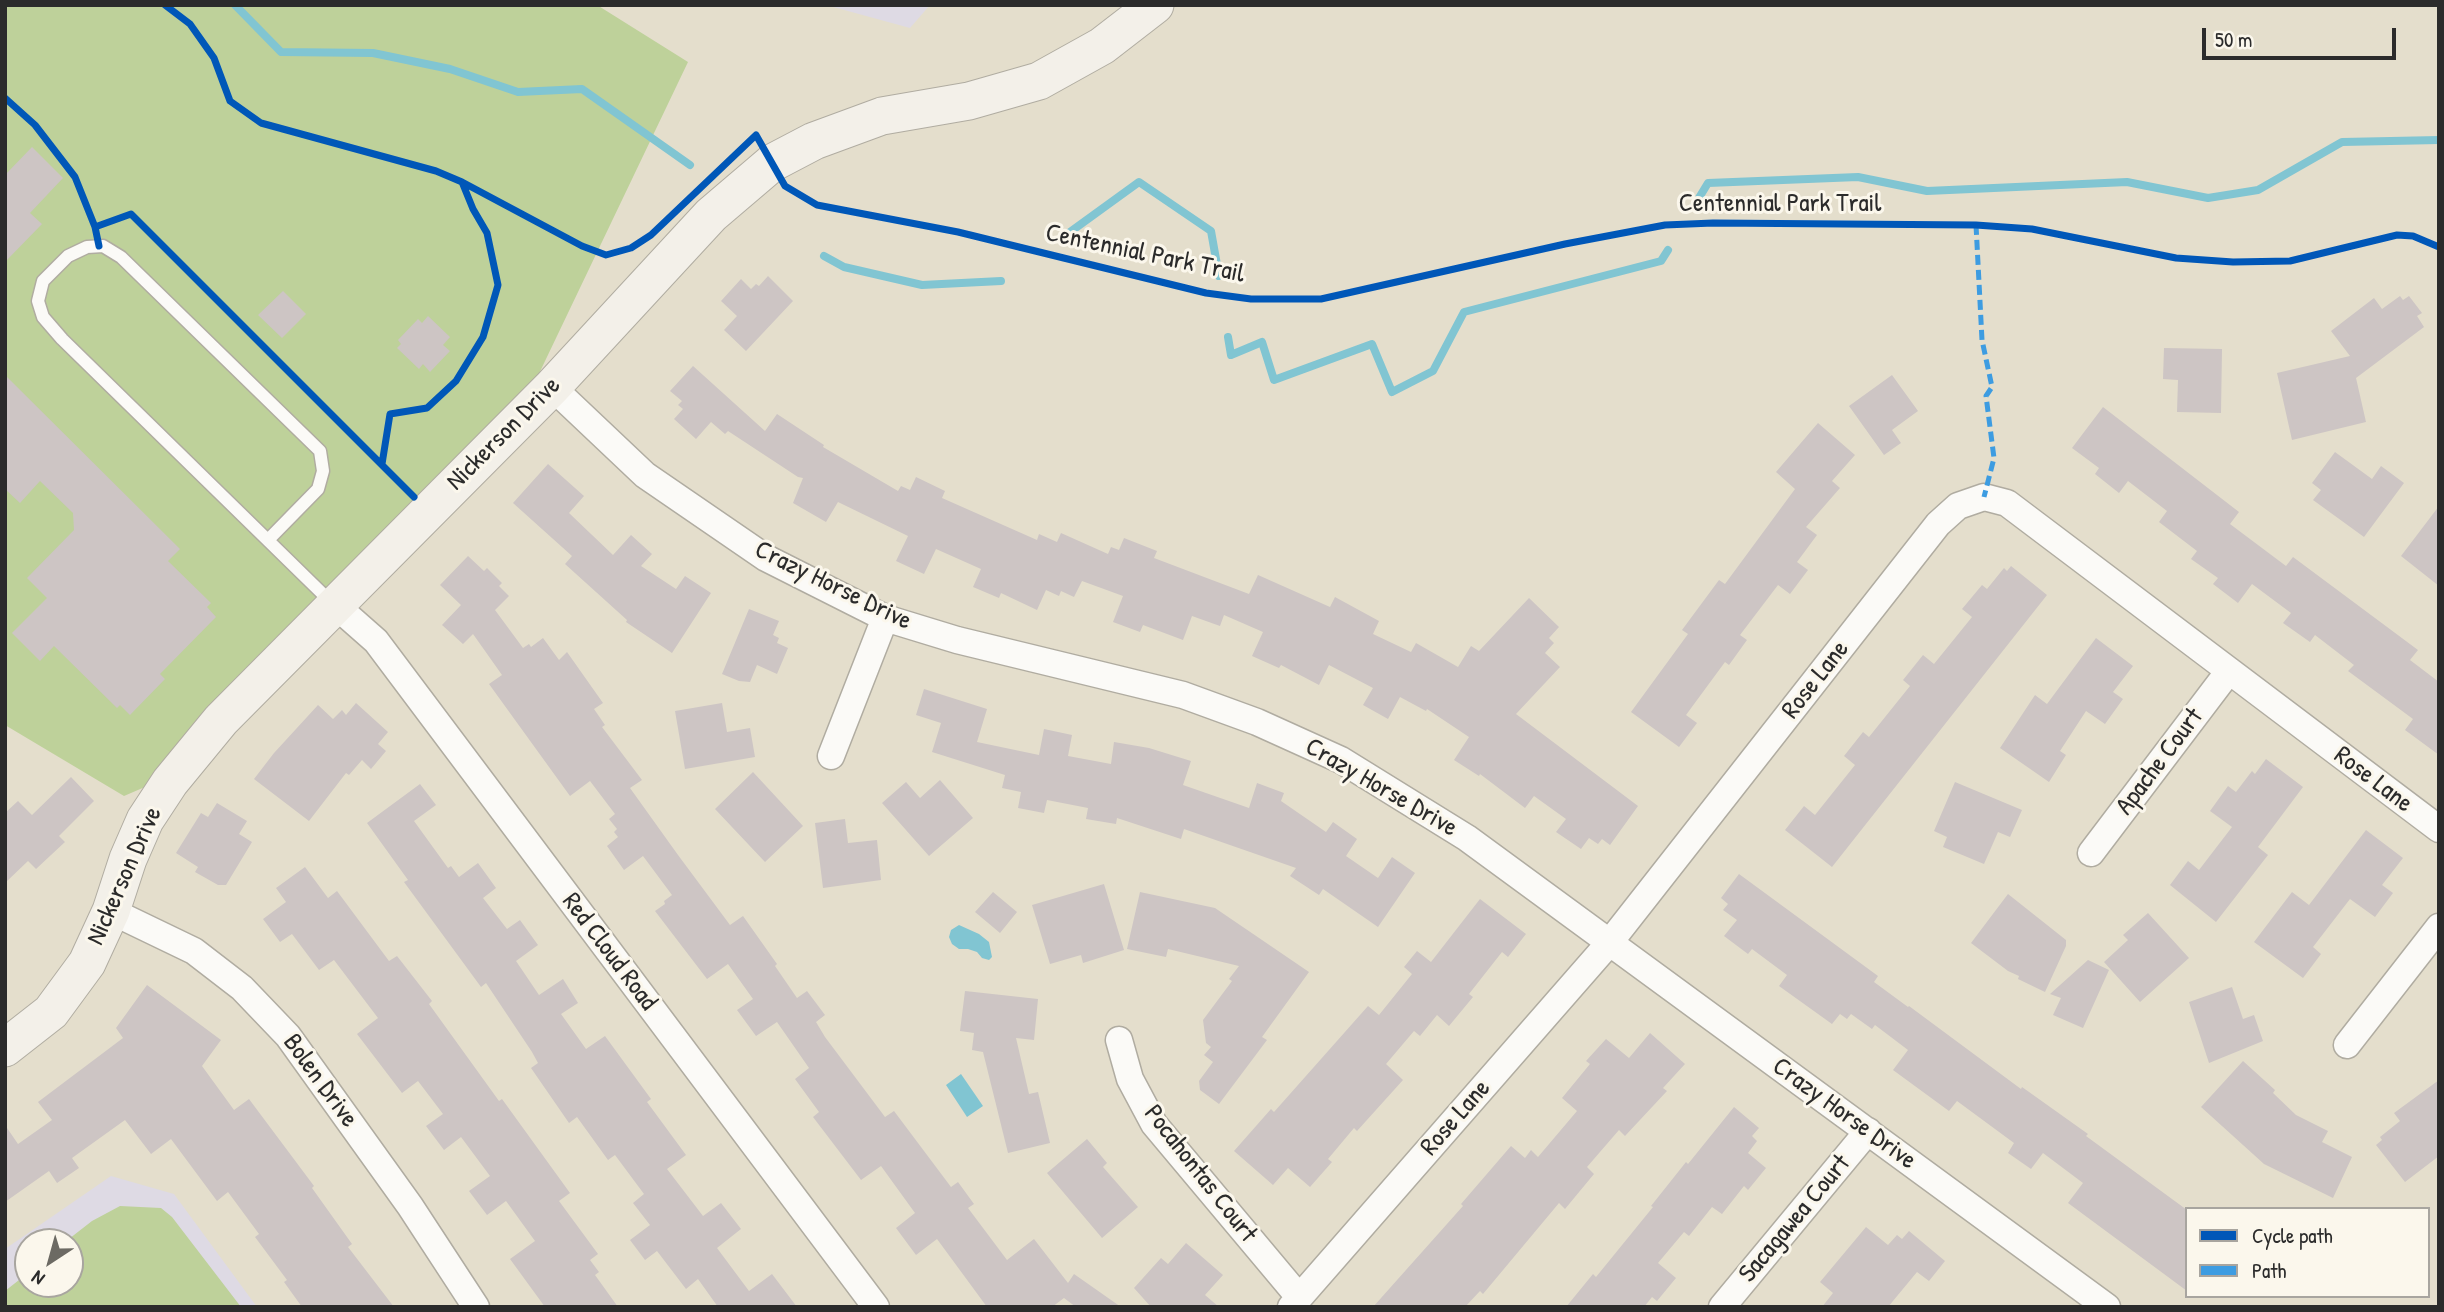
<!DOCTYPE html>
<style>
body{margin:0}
#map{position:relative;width:2444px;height:1312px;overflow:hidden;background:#e4decc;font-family:"Patrick Hand",sans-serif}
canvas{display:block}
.frame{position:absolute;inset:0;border:7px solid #2b2b2b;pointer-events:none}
.legend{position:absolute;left:2185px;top:1207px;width:245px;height:91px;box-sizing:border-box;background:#fbf7ec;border:2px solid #a8a59f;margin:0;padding:9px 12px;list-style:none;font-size:21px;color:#2b2b2b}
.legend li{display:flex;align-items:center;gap:14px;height:35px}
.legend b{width:35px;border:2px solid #a8a59f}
.north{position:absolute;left:14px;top:1228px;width:70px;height:70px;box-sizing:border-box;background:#fbf7ec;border:2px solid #a8a59f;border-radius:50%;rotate:216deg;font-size:19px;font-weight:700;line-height:28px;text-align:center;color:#2b2b2b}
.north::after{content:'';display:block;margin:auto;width:24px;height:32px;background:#6c6a63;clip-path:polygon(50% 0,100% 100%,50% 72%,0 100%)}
.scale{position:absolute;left:2202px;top:28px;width:194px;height:32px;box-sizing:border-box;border:4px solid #2b2b2b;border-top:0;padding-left:9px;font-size:21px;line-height:24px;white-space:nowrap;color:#2b2b2b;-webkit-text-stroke:5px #fbf7ec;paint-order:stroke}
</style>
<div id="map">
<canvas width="2444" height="1312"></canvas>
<div class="frame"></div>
<ul class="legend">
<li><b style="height:9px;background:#0057b8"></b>Cycle path</li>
<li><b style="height:9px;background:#3d9ce1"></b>Path</li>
</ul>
<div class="north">N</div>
<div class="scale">50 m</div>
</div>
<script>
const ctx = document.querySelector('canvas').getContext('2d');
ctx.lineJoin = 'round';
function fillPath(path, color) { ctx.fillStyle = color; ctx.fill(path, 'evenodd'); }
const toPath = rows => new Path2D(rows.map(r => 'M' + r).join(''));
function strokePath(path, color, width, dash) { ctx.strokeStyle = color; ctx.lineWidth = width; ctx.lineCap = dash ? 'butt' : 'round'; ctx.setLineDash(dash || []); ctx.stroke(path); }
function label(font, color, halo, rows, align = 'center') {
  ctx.font = font + ' "Patrick Hand",sans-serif'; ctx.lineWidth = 6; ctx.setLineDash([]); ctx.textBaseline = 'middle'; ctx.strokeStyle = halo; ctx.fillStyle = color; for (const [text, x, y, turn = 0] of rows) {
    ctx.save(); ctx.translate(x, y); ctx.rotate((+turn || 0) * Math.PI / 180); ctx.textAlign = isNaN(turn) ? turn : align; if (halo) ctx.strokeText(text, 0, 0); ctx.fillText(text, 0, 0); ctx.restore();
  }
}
fillPath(toPath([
 [826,5,930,5,910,28],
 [111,1176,174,1194,257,1307,5,1307,5,1249],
 [28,1242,70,1242,70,1284,28,1284]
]), '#dedae4');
fillPath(toPath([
 [5,5,597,5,688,62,513,428,175,774,124,796,5,725],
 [120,1206,161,1208,172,1217,241,1307,5,1307,5,1291,28,1273,28,1284,70,1284,70,1242,65,1242,92,1221]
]), '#bed19a');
fillPath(toPath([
 [959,925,979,934,989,942,992,957,989,960,982,958,977,952,968,949,959,949,952,944,949,937,951,930],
 [961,1074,983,1106,967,1117,946,1085]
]), '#81c5d2');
strokePath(toPath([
 [235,5,281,52,373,53,450,69,518,92,582,89,690,165],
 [1694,206,1708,183,1858,177,1927,191,2127,182,2208,198,2258,190,2342,142,2439,140],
 [1070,232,1139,182,1211,231,1219,276],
 [824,256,844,267,922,285,1001,281],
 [1228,337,1231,355,1262,342,1274,380,1372,344,1392,392,1433,371,1464,312,1661,261,1668,250]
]), '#81c5d2', 8);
fillPath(toPath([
 [32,147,63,178,30,213,42,224,5,262,5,175],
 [768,276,793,301,746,351,724,330,737,316,721,301,741,279,751,289,756,284,759,286],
 [283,291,306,314,282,338,258,315],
 [2400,296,2403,300,2409,296,2422,313,2417,316,2424,327,2356,378,2366,422,2292,440,2277,373,2350,356,2331,331,2374,298,2382,309],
 [428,316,450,337,443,345,450,351,430,372,423,364,419,369,397,348,401,344,398,340,418,319,422,323],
 [2164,348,2222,349,2221,413,2177,412,2178,380,2163,379],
 [693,366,765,431,777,414,824,445,823,447,898,491,901,486,910,490,916,477,945,491,942,498,1037,540,1039,534,1057,542,1061,533,1108,554,1111,547,1119,550,1124,538,1157,551,1154,558,1249,594,1258,575,1330,607,1335,597,1379,621,1373,634,1411,652,1416,643,1458,667,1471,646,1479,651,1529,598,1559,627,1549,638,1554,643,1545,653,1560,667,1516,714,1638,806,1610,845,1602,839,1598,844,1589,838,1581,849,1556,832,1566,819,1534,796,1525,808,1480,774,1479,776,1454,760,1469,737,1427,709,1426,711,1400,697,1388,719,1363,705,1373,688,1329,665,1319,685,1281,665,1279,668,1252,656,1263,632,1224,615,1220,626,1192,616,1183,640,1143,625,1140,632,1113,622,1123,596,1082,581,1074,597,1061,591,1059,596,1046,590,1037,610,1001,593,999,598,973,587,981,569,936,549,924,574,896,561,908,536,838,502,826,522,793,503,803,478,798,477,728,431,725,434,711,422,696,439,674,419,683,409,678,405,682,401,670,391],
 [5,375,180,549,168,561,211,603,207,607,216,617,160,674,165,679,130,715,120,705,117,708,54,646,40,661,12,633,47,598,27,578,74,530,73,513,40,481,20,503,5,489],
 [1892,375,1918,411,1892,430,1901,443,1884,455,1849,406],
 [2103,407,2239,512,2230,524,2286,566,2293,557,2418,650,2410,660,2439,682,2439,755,2405,730,2413,719,2348,671,2354,665,2315,635,2310,642,2283,623,2291,613,2252,584,2238,603,2213,584,2218,578,2191,559,2197,551,2159,522,2167,511,2128,481,2119,493,2095,474,2099,468,2072,448],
 [1818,423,1855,455,1832,481,1840,488,1806,527,1817,535,1797,562,1808,570,1790,594,1778,585,1740,635,1747,640,1729,665,1725,662,1686,715,1697,723,1679,747,1631,712,1688,634,1682,630,1719,580,1725,584,1795,489,1776,472],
 [2335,452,2372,479,2381,466,2404,483,2364,537,2313,500,2321,490,2312,483],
 [548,464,584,496,569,513,613,555,631,535,652,554,641,566,676,589,685,576,711,593,672,653,626,622,627,620,565,564,572,556,513,503],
 [2439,506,2439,586,2401,556],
 [468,556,484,571,487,568,502,583,499,586,509,596,495,610,523,648,529,644,531,647,543,638,559,660,567,652,603,703,594,709,605,725,602,727,642,780,630,788,678,855,730,925,743,916,777,964,775,966,797,998,807,991,825,1015,816,1022,825,1037,885,1117,894,1111,951,1187,958,1182,974,1204,968,1208,1007,1260,1034,1239,1068,1283,1074,1274,1121,1307,1076,1307,1064,1298,1052,1307,987,1307,937,1239,916,1255,896,1228,915,1213,881,1166,861,1180,813,1117,819,1112,795,1079,809,1068,777,1022,756,1036,737,1010,753,999,728,964,707,979,655,911,665,904,664,901,672,895,643,856,624,870,607,846,618,837,614,832,617,829,609,819,615,814,590,781,570,796,489,684,502,675,473,634,463,644,442,625,461,605,440,585],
 [2011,566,2047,595,1832,867,1785,830,1804,806,1815,815,1855,765,1844,756,1863,732,1869,737,1910,686,1903,680,1923,655,1934,664,1972,617,1962,609,1982,585,1987,589,2004,568,2007,571],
 [749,609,779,621,773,635,779,638,777,643,788,648,777,674,757,665,750,682,739,681,722,674],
 [2096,638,2133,666,2113,692,2123,699,2105,724,2086,711,2060,751,2066,755,2049,782,2000,748,2035,695,2047,704],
 [924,689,987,709,977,742,1039,755,1044,729,1072,735,1068,756,1111,764,1114,742,1149,748,1191,761,1183,785,1249,808,1257,783,1284,793,1281,801,1326,832,1333,822,1357,839,1346,856,1378,878,1392,857,1415,873,1378,927,1323,889,1319,895,1290,876,1296,868,1184,829,1181,839,1117,818,1116,824,1086,819,1088,808,1047,800,1044,813,1018,808,1021,792,1002,788,1005,775,932,752,941,723,916,715],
 [356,703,388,732,378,744,386,751,371,769,362,760,349,775,346,773,309,821,254,779,274,753,318,705,333,719,342,710,346,715],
 [722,703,727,732,750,728,755,757,685,769,675,711],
 [2266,759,2303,787,2258,847,2268,855,2216,922,2170,885,2188,861,2199,870,2232,827,2210,811,2228,786,2236,792,2252,771,2255,774],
 [753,772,803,826,765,862,715,809],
 [71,777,94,801,59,836,65,842,36,869,28,861,5,883,5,813,18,801,32,815],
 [940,780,973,818,929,856,882,803,906,782,920,798],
 [1955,782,2022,810,2010,837,1998,832,1984,864,1943,847,1947,837,1934,831],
 [420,784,436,805,414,821,448,868,451,866,459,877,478,863,496,888,483,898,507,929,520,920,538,945,516,961,539,995,563,979,578,1003,561,1014,586,1049,605,1036,651,1099,647,1102,686,1155,667,1169,703,1216,721,1203,741,1229,717,1248,749,1291,772,1274,797,1307,718,1307,698,1279,686,1289,657,1251,645,1260,630,1240,650,1225,633,1203,644,1194,615,1155,608,1160,577,1117,569,1123,531,1068,538,1063,532,1052,486,983,481,987,404,882,408,880,367,823],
 [217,803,247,821,239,834,252,842,226,885,218,885,195,872,198,867,176,853,201,813,208,817],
 [845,819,848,843,877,840,881,880,823,888,815,823],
 [2366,830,2403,858,2382,885,2393,893,2375,917,2350,899,2313,947,2321,954,2303,978,2254,942,2292,892,2309,905],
 [305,867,328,898,337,891,389,961,397,956,432,1001,429,1004,499,1101,502,1099,570,1193,559,1201,598,1254,590,1260,599,1272,595,1275,618,1307,545,1307,510,1259,535,1241,506,1201,487,1215,469,1191,490,1176,461,1137,444,1150,426,1126,443,1114,418,1081,402,1093,357,1034,378,1018,334,960,319,970,292,934,280,942,263,919,286,902,276,888],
 [1739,874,1878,976,1874,982,1908,1007,1909,1006,2021,1089,2022,1087,2088,1134,2086,1136,2187,1210,2187,1291,2068,1203,2083,1183,2043,1153,2031,1169,2008,1153,2014,1143,1957,1101,1949,1111,1893,1070,1908,1050,1875,1025,1872,1029,1851,1014,1847,1019,1840,1014,1832,1024,1779,986,1787,975,1752,949,1748,954,1724,936,1737,920,1723,910,1728,904,1721,898],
 [1104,884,1124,950,1083,963,1081,955,1050,964,1032,905],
 [993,892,1017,912,1000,933,975,912],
 [1140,892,1215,908,1309,972,1262,1037,1267,1040,1219,1104,1200,1090,1199,1081,1213,1062,1204,1055,1211,1047,1206,1043,1203,1020,1232,981,1229,979,1239,966,1168,949,1166,957,1127,949],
 [2008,894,2066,940,2066,946,2045,992,2018,979,2019,976,2008,971,1971,943],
 [1480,899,1526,934,1508,957,1502,952,1469,994,1473,997,1449,1026,1437,1015,1420,1036,1414,1031,1386,1064,1403,1080,1357,1131,1354,1128,1328,1159,1332,1162,1310,1187,1288,1168,1273,1185,1234,1151,1271,1109,1274,1112,1368,1006,1379,1015,1412,974,1404,967,1417,951,1431,962],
 [2148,913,2189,958,2140,1002,2104,962,2128,940,2123,935],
 [2088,960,2109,970,2083,1028,2053,1015,2061,998,2050,994],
 [147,985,221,1040,202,1066,234,1110,249,1099,314,1186,312,1188,352,1244,348,1247,394,1307,302,1307,284,1282,287,1280,255,1237,259,1234,228,1192,217,1201,171,1139,151,1154,125,1120,72,1158,79,1168,57,1183,49,1171,5,1202,5,1125,18,1144,52,1120,38,1102,123,1038,116,1028],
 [2232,987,2243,1019,2254,1015,2263,1041,2209,1063,2189,1002],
 [965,991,1038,999,1034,1040,1016,1038,1029,1094,1038,1092,1050,1143,1008,1153,983,1052,972,1050,974,1033,960,1031],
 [1650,1033,1685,1064,1663,1088,1667,1091,1625,1136,1619,1130,1587,1167,1594,1174,1565,1209,1559,1203,1483,1294,1480,1291,1465,1307,1373,1307,1463,1206,1461,1204,1511,1146,1525,1158,1531,1150,1538,1157,1577,1111,1562,1098,1590,1064,1586,1061,1606,1039,1629,1058],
 [2243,1061,2275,1090,2273,1093,2296,1115,2328,1131,2322,1142,2352,1157,2333,1198,2264,1164,2201,1107],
 [2439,1080,2439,1156,2405,1182,2376,1145,2382,1140,2380,1137,2400,1121,2394,1113],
 [1734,1107,1759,1128,1752,1136,1757,1141,1748,1153,1766,1168,1748,1190,1744,1186,1722,1214,1712,1207,1689,1236,1684,1232,1658,1263,1676,1278,1657,1301,1652,1297,1644,1307,1566,1307,1593,1274,1596,1277,1653,1207,1651,1206,1686,1162,1688,1164],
 [1087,1139,1107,1163,1103,1167,1138,1207,1102,1238,1047,1173],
 [1866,1227,1888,1245,1897,1235,1902,1239,1909,1231,1945,1261,1929,1281,1917,1272,1888,1307,1822,1307,1833,1293,1820,1282],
 [1186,1243,1223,1275,1205,1295,1219,1307,1151,1307,1134,1288,1161,1258,1168,1264]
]), '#cdc5c4');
const lane = toPath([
 [268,540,318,489,323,471,320,451,121,257,103,246,87,247,68,256,43,281,38,301,43,317,62,339,333,604]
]);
const street = toPath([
 [552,387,645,475,766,558,885,618,957,640,1183,695,1257,722,1341,760,1467,838,2107,1307],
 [334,604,376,641,876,1307],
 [831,756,885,618],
 [2091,853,2229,671],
 [111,911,194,951,242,988,288,1036,410,1206,476,1307],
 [1119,1040,1130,1079,1154,1124,1299,1297],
 [2347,1045,2439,927],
 [1291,1307,1610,942,1938,524,1958,506,1984,497,2007,503,2439,829],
 [1722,1307,1868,1131]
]);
const secondary = toPath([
 [5,1048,51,1012,87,963,111,911,128,859,145,820,170,782,221,720,552,387,711,215,772,163,814,141,882,116,969,101,1039,81,1102,46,1155,5]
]);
strokePath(lane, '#b0aca1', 15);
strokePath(street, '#b0aca1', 29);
strokePath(secondary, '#b0aca1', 39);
strokePath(lane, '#fbfaf7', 12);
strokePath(street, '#fbfaf7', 26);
strokePath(secondary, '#f3f0e9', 37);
strokePath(toPath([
 [1976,225,1982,340,1992,387,1986,396,1994,458,1984,497]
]), '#3d9ce1', 5, [10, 5]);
strokePath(toPath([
 [165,5,190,24,214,58,230,101,261,123,436,171,462,182,582,246,606,255,631,248,651,235,756,135,785,186,817,205,958,232,1206,293,1251,299,1321,299,1565,244,1665,225,1713,223,1976,225,2032,229,2176,258,2233,262,2290,261,2397,235,2413,236,2439,247],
 [5,98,35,125,75,177,95,227,99,246],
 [95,227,131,214,414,497],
 [382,464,390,414,427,408,456,381,483,337,498,285,487,233,473,209,462,182]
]), '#0057b8', 7);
label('26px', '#2b2b2b', '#fbf7ec', [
 ["Centennial Park Trail",1780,204],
 ["Centennial Park Trail",1145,254,12],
 ["Nickerson Drive",504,434,-45],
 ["Crazy Horse Drive",833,586,26],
 ["Rose Lane",1816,680,-52],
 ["Apache Court",2160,762,-53],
 ["Rose Lane",2373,780,37],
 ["Crazy Horse Drive",1381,788,30],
 ["Nickerson Drive",125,876,-66],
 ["Red Cloud Road",609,952,53],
 ["Bolen Drive",320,1081,54],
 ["Crazy Horse Drive",1844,1114,36],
 ["Rose Lane",1456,1118,-49],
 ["Pocahontas Court",1200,1174,52],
 ["Sacagawea Court",1795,1219,-50]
]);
</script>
